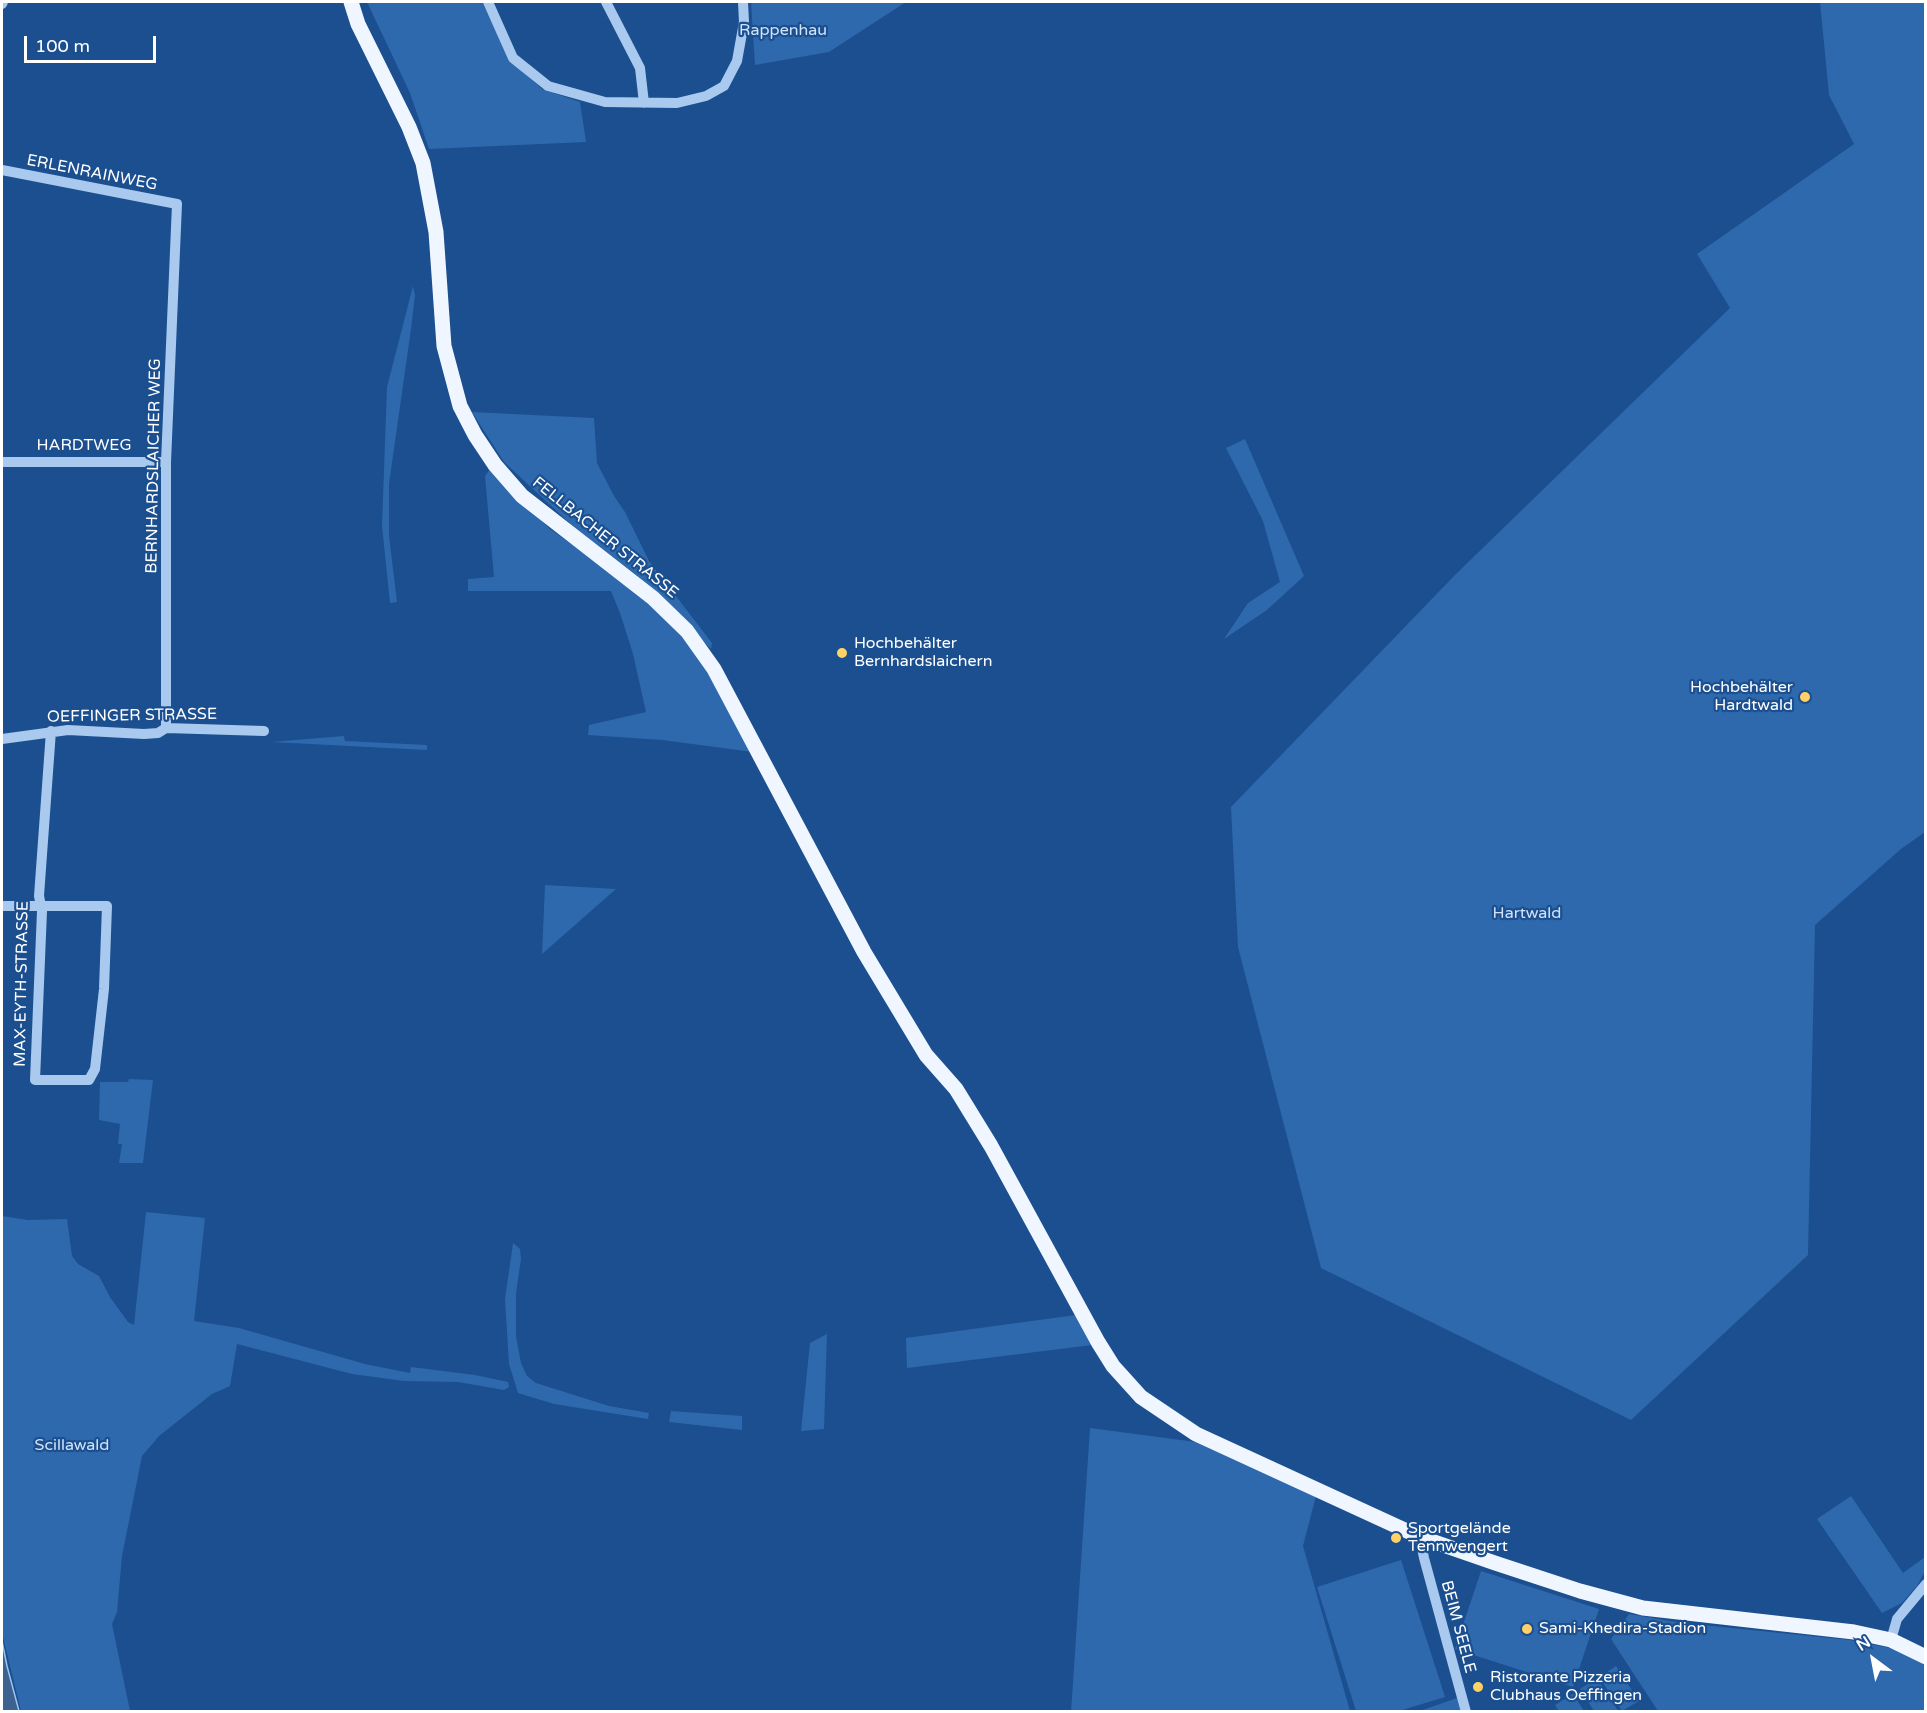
<!DOCTYPE html>
<meta charset="utf-8">
<style>
body{margin:0}
#map{position:relative;width:1927px;height:1713px;overflow:hidden;background:#1b4f8f;font-family:"Varela Round",sans-serif}
canvas{display:block}
.frame{position:absolute;inset:0;border:3px solid #fff;pointer-events:none}
.north{position:absolute;left:1843px;top:1629px;width:60px;height:60px;-webkit-text-stroke:4px #1b4f8f;paint-order:stroke;rotate:328deg;font-size:16px;font-weight:700;line-height:24px;text-align:center;color:#fff}
.north::after{content:'';display:block;margin:auto;width:21px;height:27px;background:#fff;clip-path:polygon(50% 0,100% 100%,50% 72%,0 100%)}
.scale{position:absolute;left:24px;top:36px;width:132px;height:27px;box-sizing:border-box;border:3px solid #fff;border-top:0;padding-left:8px;font-size:18px;line-height:21px;white-space:nowrap;color:#fff;-webkit-text-stroke:4px #1b4f8f;paint-order:stroke}
</style>
<div id="map">
<canvas width="1927" height="1713"></canvas>
<div class="frame"></div>
<div class="north">N</div>
<div class="scale">100 m</div>
</div>
<script>
const ctx = document.querySelector('canvas').getContext('2d');
ctx.lineJoin = 'round';
function fillPath(path, color) { ctx.fillStyle = color; ctx.fill(path, 'evenodd'); }
const toPath = rows => new Path2D(rows.map(r => 'M' + r).join(''));
function strokePath(path, color, width, dash) { ctx.strokeStyle = color; ctx.lineWidth = width; ctx.lineCap = dash ? 'butt' : 'round'; ctx.setLineDash(dash || []); ctx.stroke(path); }
function label(font, color, halo, rows, align = 'center') {
  ctx.font = font + ' "Varela Round",sans-serif'; ctx.lineWidth = 4.5; ctx.setLineDash([]); ctx.textBaseline = 'middle'; ctx.strokeStyle = halo; ctx.fillStyle = color; for (const [text, x, y, turn = 0] of rows) {
    ctx.save(); ctx.translate(x, y); ctx.rotate((+turn || 0) * Math.PI / 180); ctx.textAlign = isNaN(turn) ? turn : align; if (halo) ctx.strokeText(text, 0, 0); ctx.fillText(text, 0, 0); ctx.restore();
  }
}
fillPath(toPath([
 [367,2,482,2,511,60,542,89,580,102,586,142,429,149,410,93],
 [751,2,906,2,829,52,755,65],
 [1820,2,1925,2,1925,832,1901,849,1815,925,1808,1255,1631,1420,1321,1268,1238,947,1231,807,1455,575,1730,308,1697,254,1854,144,1829,95],
 [413,286,415,295,411,329,389,484,389,536,397,602,390,603,382,526,387,387],
 [472,412,594,418,597,463,614,496,625,512,649,561,712,643,711,649,634,573,592,544,504,462],
 [1245,439,1304,576,1267,610,1224,639,1248,603,1280,582,1263,521,1226,448],
 [490,469,550,529,637,590,687,639,706,667,753,752,662,740,588,735,589,725,646,712,633,654,620,613,611,591,468,591,468,579,494,577,485,476],
 [344,736,345,741,427,745,427,750,271,742],
 [545,885,616,889,542,954],
 [129,1079,153,1080,143,1163,119,1163,122,1144,118,1144,120,1124,99,1120,100,1082,128,1082],
 [146,1212,205,1218,194,1321,239,1328,365,1364,410,1373,411,1367,475,1375,508,1382,509,1387,504,1390,458,1382,404,1381,352,1374,237,1344,230,1386,212,1394,159,1436,142,1456,122,1556,117,1612,112,1624,130,1711,21,1711,2,1633,2,1216,28,1220,67,1219,72,1256,78,1264,99,1276,110,1297,128,1322,134,1325],
 [513,1243,520,1249,521,1259,516,1293,516,1336,521,1363,527,1376,536,1383,609,1406,649,1413,648,1419,554,1404,518,1393,509,1364,505,1299],
 [1076,1315,1092,1345,907,1368,906,1338],
 [827,1334,824,1429,801,1431,810,1343],
 [671,1411,742,1416,742,1430,669,1422],
 [1090,1428,1196,1442,1316,1496,1303,1546,1350,1711,1071,1712],
 [1851,1496,1903,1573,1925,1557,1925,1571,1917,1586,1902,1603,1882,1613,1817,1519],
 [1401,1560,1445,1697,1399,1711,1356,1711,1317,1587],
 [1481,1571,1599,1609,1573,1687,1455,1649],
 [1629,1614,1682,1623,1850,1640,1900,1650,1925,1665,1925,1711,1658,1711,1611,1639],
 [1616,1666,1639,1701,1622,1711,1599,1677],
 [1597,1678,1618,1711,1594,1711,1580,1689],
 [1573,1694,1584,1711,1559,1711,1555,1705],
 [1457,1698,1461,1712,1417,1712]
]), '#2e69ad');
const water = toPath([
 [2,1641,7,1666,19,1711,2,1711,2,1641]
]);
fillPath(water, '#3c6290');
strokePath(water, '#9cc4f0', 1.5);
strokePath(toPath([
 [488,2,513,58,548,86,605,102,677,103,706,96,724,86,737,61,744,22,743,2],
 [606,2,640,68,644,103],
 [2,4,3,2],
 [2,170,177,204,166,462,166,728],
 [2,462,166,462],
 [2,739,68,730,144,734,158,733,166,728,264,731],
 [2,906,107,906,104,989,95,1069,89,1080,35,1080,42,911,39,896,51,731],
 [1420,1537,1424,1558,1466,1712],
 [1891,1640,1897,1619,1926,1584]
]), '#a9c9ee', 10);
strokePath(toPath([
 [351,2,358,24,409,127,423,163,436,232,444,346,460,406,475,435,495,465,522,496,653,598,687,631,714,669,864,952,926,1055,956,1089,991,1146,1098,1342,1113,1366,1141,1397,1196,1434,1420,1537,1495,1563,1580,1591,1643,1608,1854,1632,1891,1640,1926,1657]
]), '#f0f6ff', 15);
for (const [x, y, r, color] of [
 [842,653,6,"#ffd166"],
 [1805,697,6,"#ffd166"],
 [1396,1538,6,"#ffd166"],
 [1527,1629,6,"#ffd166"],
 [1478,1687,6,"#ffd166"]
]) { const dot = new Path2D(); dot.arc(x, y, r, 0, 2 * Math.PI); ctx.fillStyle = color; ctx.fill(dot); strokePath(dot, '#1b4f8f', 2); }
label('16px', '#cfe3fa', '#1b4f8f', [
 ["Rappenhau",783,31],
 ["Hartwald",1527,914],
 ["Scillawald",72,1446]
]);
label('16px', '#fff', '#1b4f8f', [
 ["ERLENRAINWEG",92,173,11],
 ["HARDTWEG",84,446],
 ["BERNHARDSLAICHER WEG",154,466,-89],
 ["FELLBACHER STRASSE",605,538,39],
 ["OEFFINGER STRASSE",132,716,-1],
 ["MAX-EYTH-STRASSE",22,984,-89],
 ["BEIM SEELE",1458,1627,75]
]);
label('16px', '#fff', '#1b4f8f', [
 ["Hochbehälter",854,644],
 ["Bernhardslaichern",854,662],
 ["Hochbehälter",1793,688,"right"],
 ["Hardtwald",1793,706,"right"],
 ["Sportgelände",1408,1529],
 ["Tennwengert",1408,1547],
 ["Sami-Khedira-Stadion",1539,1629],
 ["Ristorante Pizzeria",1490,1678],
 ["Clubhaus Oeffingen",1490,1696]
], 'left');
</script>
